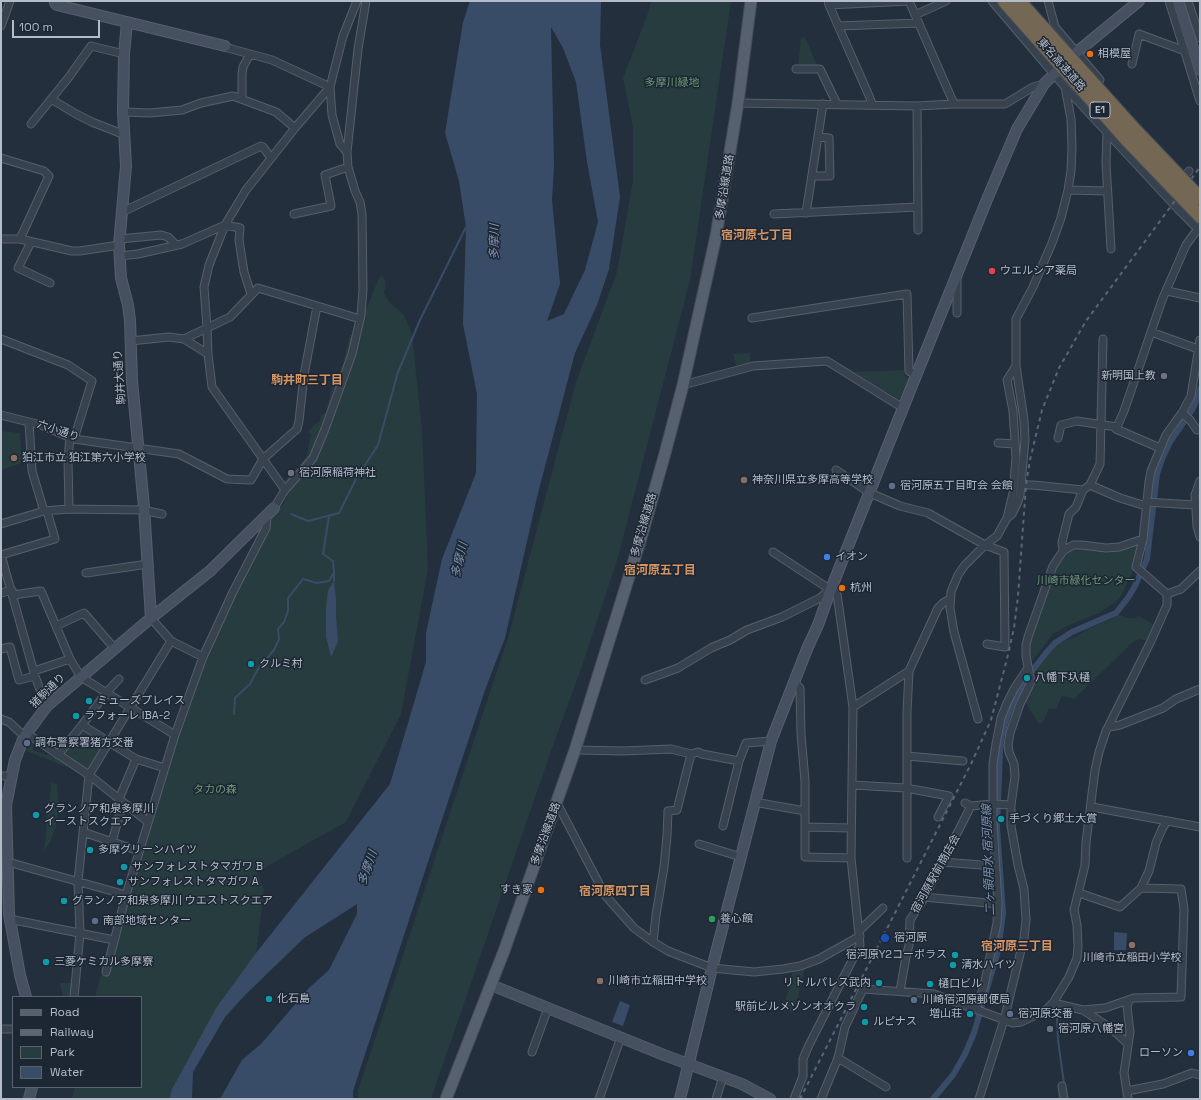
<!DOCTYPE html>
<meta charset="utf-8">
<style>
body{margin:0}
#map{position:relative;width:1201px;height:1100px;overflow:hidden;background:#242f3e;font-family:"Space Grotesk",sans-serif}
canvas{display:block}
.frame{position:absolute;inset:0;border:2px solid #b4bcc9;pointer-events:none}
.legend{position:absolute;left:12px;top:996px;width:130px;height:92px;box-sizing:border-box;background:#1d2633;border:1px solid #59626f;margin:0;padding:5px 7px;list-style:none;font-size:12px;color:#b4bcc9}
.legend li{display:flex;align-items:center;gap:8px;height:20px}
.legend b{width:20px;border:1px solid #59626f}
.scale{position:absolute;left:12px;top:20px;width:88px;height:18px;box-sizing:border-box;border:2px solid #b4bcc9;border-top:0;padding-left:5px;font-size:12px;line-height:14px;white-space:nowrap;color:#b4bcc9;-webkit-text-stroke:3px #1d2633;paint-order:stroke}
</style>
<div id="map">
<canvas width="1201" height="1100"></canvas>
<div class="frame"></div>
<ul class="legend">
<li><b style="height:5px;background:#56606e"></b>Road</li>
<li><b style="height:5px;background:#5a6575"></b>Railway</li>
<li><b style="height:11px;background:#263c3f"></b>Park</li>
<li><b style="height:11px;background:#394c67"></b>Water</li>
</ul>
<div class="scale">100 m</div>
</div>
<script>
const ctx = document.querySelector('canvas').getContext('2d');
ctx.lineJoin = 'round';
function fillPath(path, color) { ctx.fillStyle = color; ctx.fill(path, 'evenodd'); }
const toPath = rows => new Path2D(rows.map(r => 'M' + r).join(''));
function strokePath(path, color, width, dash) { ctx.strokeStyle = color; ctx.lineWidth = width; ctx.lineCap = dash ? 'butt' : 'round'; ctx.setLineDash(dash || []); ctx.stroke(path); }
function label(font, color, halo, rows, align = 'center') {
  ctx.font = font + ' "Space Grotesk","Noto Sans JP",sans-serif'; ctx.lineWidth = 3; ctx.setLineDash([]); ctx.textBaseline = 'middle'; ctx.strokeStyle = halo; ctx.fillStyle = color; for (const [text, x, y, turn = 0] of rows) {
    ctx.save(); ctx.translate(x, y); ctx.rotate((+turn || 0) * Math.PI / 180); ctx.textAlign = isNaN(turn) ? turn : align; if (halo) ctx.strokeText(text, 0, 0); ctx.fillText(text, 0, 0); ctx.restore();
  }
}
fillPath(toPath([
 [651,1,731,1,690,280,618,557,582,666,551,751,431,1099,358,1099,358,1090,508,638,576,382,617,272,633,180,633,127,623,78,647,16],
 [805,37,817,65,815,68,798,66,801,38],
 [382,275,386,282,384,293,390,303,404,315,412,334,422,430,428,569,401,714,346,822,257,872,264,890,256,953,216,1008,172,1089,169,1099,72,1099,75,1087,141,1087,141,997,95,997,101,975,107,972,151,819,200,669,270,516,283,505,288,495,289,489,313,461,363,318,378,280],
 [350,335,354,335,344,370,312,453,285,487,282,483,289,476,289,474,293,473,299,467,307,455,311,434,308,432,314,425,319,422,322,414,326,413,332,385,334,381,337,381,342,368],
 [750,353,750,362,748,365,737,368,733,354],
 [904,370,905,375,908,379,899,400,854,372],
 [1,431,20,433,22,463,1,470],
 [1136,544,1139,547,1137,558,1132,569,1133,571,1121,596,1116,602,1099,613,1067,626,1053,634,1030,664,1028,644,1048,590,1061,556,1074,547],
 [1119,615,1128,618,1136,618,1138,616,1141,617,1155,625,1147,641,1139,639,1133,642,1074,699,1062,696,1056,709,1049,708,1043,723,1039,724,1025,701,1031,685,1040,673,1037,670,1049,653,1060,643,1077,636,1090,628,1112,619],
 [81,728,106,742,89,770,85,771,63,756,63,753],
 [30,744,33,744,33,750,47,755,48,754,68,766,67,767,24,750,25,747,29,748],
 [51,783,57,784,59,807,55,829,50,842,44,851],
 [805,967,794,1013,783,1010,793,969],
 [60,983,75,983,74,997,63,997]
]), '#263c3f');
fillPath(toPath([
 [470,1,601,1,600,45,620,197,609,269,597,305,575,353,538,493,505,638,485,690,425,871,353,1091,353,1099,220,1099,242,1060,261,1044,309,988,329,970,357,914,357,904,304,938,245,995,225,1017,193,1072,192,1099,169,1099,172,1089,216,1008,256,953,390,784,426,662,426,633,442,559,476,473,477,394,463,324,466,227,459,181,445,133,463,22],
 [551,27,563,48,576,82,587,162,598,222,585,270,564,314,547,321,560,284,552,200,554,166],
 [334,581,336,600,336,616,338,642,331,657,326,637,326,608,328,590],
 [1114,932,1127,933,1126,950,1114,950],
 [620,1001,630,1005,623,1026,612,1022]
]), '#394c67');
strokePath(toPath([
 [291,514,308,521,339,513,356,479,378,445,398,372,420,320,466,227],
 [334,572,334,581],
 [234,714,235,698,250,684,258,669,274,650,279,639,278,629,284,622,288,611,288,598,303,579,317,583,329,581,334,572,333,561,323,554,329,516],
 [1052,1007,1057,1018,1058,1040,1064,1084]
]), '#394c67', 2);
strokePath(toPath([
 [933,1099,953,1075,965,1054,974,1033,998,951,1003,913,997,828,1000,751,1001,738,1006,720,1013,701,1022,684,1046,653,1055,643,1072,632,1116,613,1127,599,1134,588,1147,559,1157,474,1162,459,1170,442,1192,410,1197,399,1200,389]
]), '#394c67', 6);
const street = toPath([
 [828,1,829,5,870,98,872,105],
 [992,1,1065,87,1178,209,1200,231],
 [1048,1,1055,27,1100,80],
 [1169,1,1200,101],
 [1188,1,1200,38],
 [829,5,909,1,954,104],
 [915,15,946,1],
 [1,26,10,1],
 [838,26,919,23],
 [225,46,228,48,272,60,330,87],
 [1132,64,1139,34,1185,51],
 [796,69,820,69,837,104],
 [51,99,76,114,92,122,125,135],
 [242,99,242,74,243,67,250,54],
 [738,103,917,106,954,104,1005,104,1033,87,1044,84],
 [917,106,918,230],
 [123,112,150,113,182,110,201,103,233,96,276,112,295,128],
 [31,124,69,77,91,46,124,54],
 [1107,133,1106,163,1111,249],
 [347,152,340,144,332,115,330,87,343,36,357,1],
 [1,158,44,171,49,176,20,239],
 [812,176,830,176,829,138,818,137],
 [1180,182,1189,171],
 [1068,190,1107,191],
 [122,212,261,146,263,147,271,158],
 [806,213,823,104],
 [294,214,331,206,325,175,348,167],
 [774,214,918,207],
 [1,239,20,239,72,251,80,251,119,245],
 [120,239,161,235,168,237,176,245],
 [31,242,18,268,50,283],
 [120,256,138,254,182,244,225,225,240,228,239,240,244,272,251,294],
 [957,278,957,313],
 [1167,291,1200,298],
 [752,318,907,294,909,371,916,375],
 [1151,332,1198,349],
 [1,339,68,365,92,381,74,439],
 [184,339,208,354],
 [130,341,169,337,184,339,230,317,258,288,360,319],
 [683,385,753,366,827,361,903,408],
 [1182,413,1190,420,1197,430,1200,430],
 [1,415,41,425,74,439,179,454,227,479,251,480,263,459,297,429,299,421,304,375,317,306],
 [29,422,32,471,44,511],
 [1058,438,1061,425,1077,421,1117,427],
 [998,443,1015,444],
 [1160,448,1116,429,1124,411,1162,300,1186,245,1200,226],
 [836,470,870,493,900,506,928,513,985,545,1004,552,1005,647,987,644],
 [1200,481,1195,495,1197,526,1200,537],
 [1021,485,1033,485,1083,490,1090,485,1100,464,1103,339],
 [1090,485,1120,498,1146,506],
 [285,490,212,387,208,354,207,328,204,287,209,265,225,225,246,190,295,128,330,87],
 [1146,502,1195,505],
 [274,508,285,490,313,458,325,429,352,354,361,315,363,290,362,214,360,202,355,191,348,167,347,152,358,49,366,1],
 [69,509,68,460,70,437],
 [1007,518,1012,514,1017,504,1020,495,1025,440,1024,420,1016,366,1016,319,1033,287,1052,243,1061,218,1068,190,1071,171,1072,147,1071,119,1065,87],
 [1,524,44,511,69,509,142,510,162,514],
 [1063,551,1062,542,1069,514,1076,507,1083,490],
 [773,552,837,594,853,707,851,858,860,945,809,1045,803,1059,803,1076,794,1099],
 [1,555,35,676,45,703,47,706],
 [1,555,55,539,47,511],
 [86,573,148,564],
 [1,593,12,590],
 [1167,594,1181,589,1200,571],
 [13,595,41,591,70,659,81,677,175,735],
 [151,618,171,641,203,657],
 [56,626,84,613,115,649],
 [1,649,10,647,19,680,35,676],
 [34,671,70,659],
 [645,680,678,668,711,648,730,640,747,630,782,617,820,598,830,589],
 [794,682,800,688,801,734,805,781,805,857,851,858],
 [853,707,909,671],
 [1,719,9,722,24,736],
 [978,719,954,632,950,608,951,592,958,575,965,565,985,545,997,536,1007,518,1013,493,1016,458,1013,411,1007,380,1016,366],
 [82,725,136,759,165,768],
 [1109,727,1120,725,1163,708,1176,699,1200,689],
 [26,733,89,775,148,822],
 [575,750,623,751,671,749,691,754,698,752,702,754,739,761],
 [58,755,82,725,106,693,119,679],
 [907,756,963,761],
 [1,776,12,776],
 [852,785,906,788,949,796,938,817],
 [119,799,136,759],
 [754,802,805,811],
 [557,803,605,895,611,902,634,928,653,942,668,951,712,968,754,972,783,969,800,966,819,959,860,936],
 [965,803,971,806,993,804,1011,805],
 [1092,807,1200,827],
 [723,826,739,761,746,743,771,741],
 [805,827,851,828],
 [83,832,139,851],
 [112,842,123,802],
 [699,844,741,857],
 [907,858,907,712,909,671,938,608,943,603,950,599],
 [8,862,126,895],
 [942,862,995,866],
 [1079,893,1120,907,1141,888,1149,871,1156,843,1162,829,1167,821],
 [924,897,998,904],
 [9,919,114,940],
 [859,931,883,908],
 [653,942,656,915,664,867,667,836,668,811,677,810,691,754],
 [106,972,126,895,175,735,203,657,233,592,266,528,267,514],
 [900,991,906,957,909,945,910,920,923,900,971,806],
 [74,997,80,933,78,881,89,775,171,641],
 [1053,1003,1083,1010,1112,1029,1128,1044],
 [976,1009,984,986,997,923,998,904,993,823,993,764,996,744,1001,718,1007,703,1014,689,1028,668],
 [1083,1010,1105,1008,1134,998,1181,997,1184,909,1181,889,1141,888],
 [1,1029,13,1029],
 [532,1052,548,1008],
 [838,1058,886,1087],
 [1062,1086,1064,1099],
 [1127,1091,1163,1084,1192,1073,1200,1075],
 [599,1099,621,1037],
 [716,1099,722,1080],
 [821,1099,838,1058,845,1027,863,989,934,994,1013,1023,1021,1022,1046,1010,1053,1003,1069,977,1077,958,1078,946,1077,925,1074,910,1085,865,1086,842,1095,770,1099,752,1106,731,1151,641,1167,605,1167,594,1136,567,1143,539,1149,482,1151,471,1166,435,1176,421,1182,413,1191,396,1200,340],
 [979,1099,1004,1020,1024,938,1026,920,1024,889,1018,865,1011,826,1011,805,1015,776,1014,764,1009,752,1008,745,1010,733,1020,704,1031,682,1026,656,1026,645,1028,637,1053,566,1063,551,1073,545,1082,545,1106,548,1119,547,1143,539],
 [1128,1099,1124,1073,1130,1032,1127,1006,1129,1001]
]);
const secondary = toPath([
 [55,1,55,3,57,5,225,46],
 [1178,1,1200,70],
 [127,22,124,54,123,112,126,166,119,245,121,278,128,305,130,320,132,381,144,507,151,618],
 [491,985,664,1055,742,1084,770,1099],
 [26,997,20,975,9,914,6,805,15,760,24,737,47,706,151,618,210,571,274,508],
 [29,1099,32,1087],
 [680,1099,712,968,771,741,807,649,818,625,831,589,903,408,988,197,1017,129,1044,84,1077,52,1139,1]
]);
const primary = toPath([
 [446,1099,504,951,575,750,641,538,664,457,683,385,716,236,738,103,751,1]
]);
strokePath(street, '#565f6c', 9);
strokePath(secondary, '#565f6c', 12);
strokePath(primary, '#414a57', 13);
strokePath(street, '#38414e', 7);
strokePath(secondary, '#465061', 10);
strokePath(primary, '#56606e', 11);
strokePath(toPath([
 [800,1099,971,764,991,720,1007,659,1014,628,1018,596,1026,485,1030,460,1042,410,1059,368,1086,321,1200,167]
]), '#5a6575', 2, [4, 4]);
const highwayBridge = toPath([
 [1004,1,1127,140,1200,216],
 [1019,1,1136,131,1200,198]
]);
strokePath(highwayBridge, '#434c59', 15, []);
strokePath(highwayBridge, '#746855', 13);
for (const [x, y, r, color] of [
 [1090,54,4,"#e8710a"],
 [992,271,4,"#e0444e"],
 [1164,376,4,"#6b7280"],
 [14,458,4,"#8d6e63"],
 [291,473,4,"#6b7280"],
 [744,480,4,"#8d6e63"],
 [892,486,4,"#5c6f8a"],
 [827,557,4,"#3f7fe0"],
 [842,588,4,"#e8710a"],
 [251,664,4,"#0f9aa8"],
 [1027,678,4,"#0f9aa8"],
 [89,701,4,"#0f9aa8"],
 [76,716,4,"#0f9aa8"],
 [27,743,4,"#5c6f8a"],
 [36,815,4,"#0f9aa8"],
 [1001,819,4,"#0f9aa8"],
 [90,850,4,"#0f9aa8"],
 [124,867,4,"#0f9aa8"],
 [120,882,4,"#0f9aa8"],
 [541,890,4,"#e8710a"],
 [64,901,4,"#0f9aa8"],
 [712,919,4,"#2e9e5b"],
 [95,921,4,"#5c6f8a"],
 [885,938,5,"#1a4fb4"],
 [1132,945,4,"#8d6e63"],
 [955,955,4,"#0f9aa8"],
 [46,962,4,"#0f9aa8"],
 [953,965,4,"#0f9aa8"],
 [600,981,4,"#8d6e63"],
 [879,983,4,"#0f9aa8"],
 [930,984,4,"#0f9aa8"],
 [269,999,4,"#0f9aa8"],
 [914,1000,4,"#5c6f8a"],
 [864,1007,4,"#0f9aa8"],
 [970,1014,4,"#0f9aa8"],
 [1010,1014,4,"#5c6f8a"],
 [865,1022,4,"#0f9aa8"],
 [1050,1029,4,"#6b7280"],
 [1191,1053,4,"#3f7fe0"]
]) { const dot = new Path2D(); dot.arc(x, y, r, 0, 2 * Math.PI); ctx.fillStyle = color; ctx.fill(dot); strokePath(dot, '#1d2633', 1.5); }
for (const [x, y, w] of [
 [1100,110,20]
]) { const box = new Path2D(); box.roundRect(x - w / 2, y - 8, w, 16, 3); ctx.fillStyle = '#1d2633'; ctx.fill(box); strokePath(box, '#b4bcc9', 1); }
label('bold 10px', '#b4bcc9', null, [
 ["E1",1100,110]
]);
label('11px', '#b4bcc9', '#1d2633', [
 ["相模屋",1098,54],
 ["ウエルシア薬局",1000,271],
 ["新明国上教",1156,376,"right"],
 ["狛江市立 狛江第六小学校",22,458],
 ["宿河原稲荷神社",299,473],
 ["神奈川県立多摩高等学校",752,480],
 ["宿河原五丁目町会 会館",900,486],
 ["イオン",835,557],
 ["杭州",850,588],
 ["クルミ村",259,664],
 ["八幡下圦樋",1035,678],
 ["ミューズプレイス",97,701],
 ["ラフォーレ IBA-2",84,716],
 ["調布警察署猪方交番",35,743],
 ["グランノア和泉多摩川",44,809],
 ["イーストスクエア",44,822],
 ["手づくり郷土大賞",1009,819],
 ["多摩グリーンハイツ",98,850],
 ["サンフォレストタマガワ B",132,867],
 ["サンフォレストタマガワ A",128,882],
 ["すき家",533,890,"right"],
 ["グランノア和泉多摩川 ウエストスクエア",72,901],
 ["養心館",720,919],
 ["南部地域センター",103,921],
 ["宿河原",894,938],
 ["宿河原Y2コーポラス",947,955,"right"],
 ["川崎市立稲田小学校",1132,958,"center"],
 ["三菱ケミカル多摩寮",54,962],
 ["清水ハイツ",961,965],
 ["川崎市立稲田中学校",608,981],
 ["リトルパレス武内",871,983,"right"],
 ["樋口ビル",938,984],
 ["化石島",277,999],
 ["川崎宿河原郵便局",922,1000],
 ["駅前ビルメゾンオオクラ",856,1007,"right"],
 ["増山荘",962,1014,"right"],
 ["宿河原交番",1018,1014],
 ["ルピナス",873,1022],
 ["宿河原八幡宮",1058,1029],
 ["ローソン",1183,1053,"right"]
], 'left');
label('11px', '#b4bcc9', '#1d2633', [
 ["東名高速道路",1061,65,49],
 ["多摩沿線道路",725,187,-81],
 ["駒井大通り",120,377,-94],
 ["六小通り",58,431,19],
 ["多摩沿線道路",644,525,-74],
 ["猪駒通り",48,691,-44],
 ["多摩沿線道路",546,834,-70],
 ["宿河原駅前商店会",936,874,-61]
]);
label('11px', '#6b9a76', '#1d2633', [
 ["多摩川緑地",672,83],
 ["川崎市緑化センター",1086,581],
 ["タカの森",215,790]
]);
label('bold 12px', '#d59563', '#1d2633', [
 ["宿河原七丁目",757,236],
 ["駒井町三丁目",307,381],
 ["宿河原五丁目",660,571],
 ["宿河原四丁目",615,892],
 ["宿河原三丁目",1017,947]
]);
label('italic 12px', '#7c92b1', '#1d2633', [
 ["多摩川",495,242,-89],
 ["多摩川",460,560,-77],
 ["二ヶ領用水 宿河原線",989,860,-92],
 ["多摩川",368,868,-70]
]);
</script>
